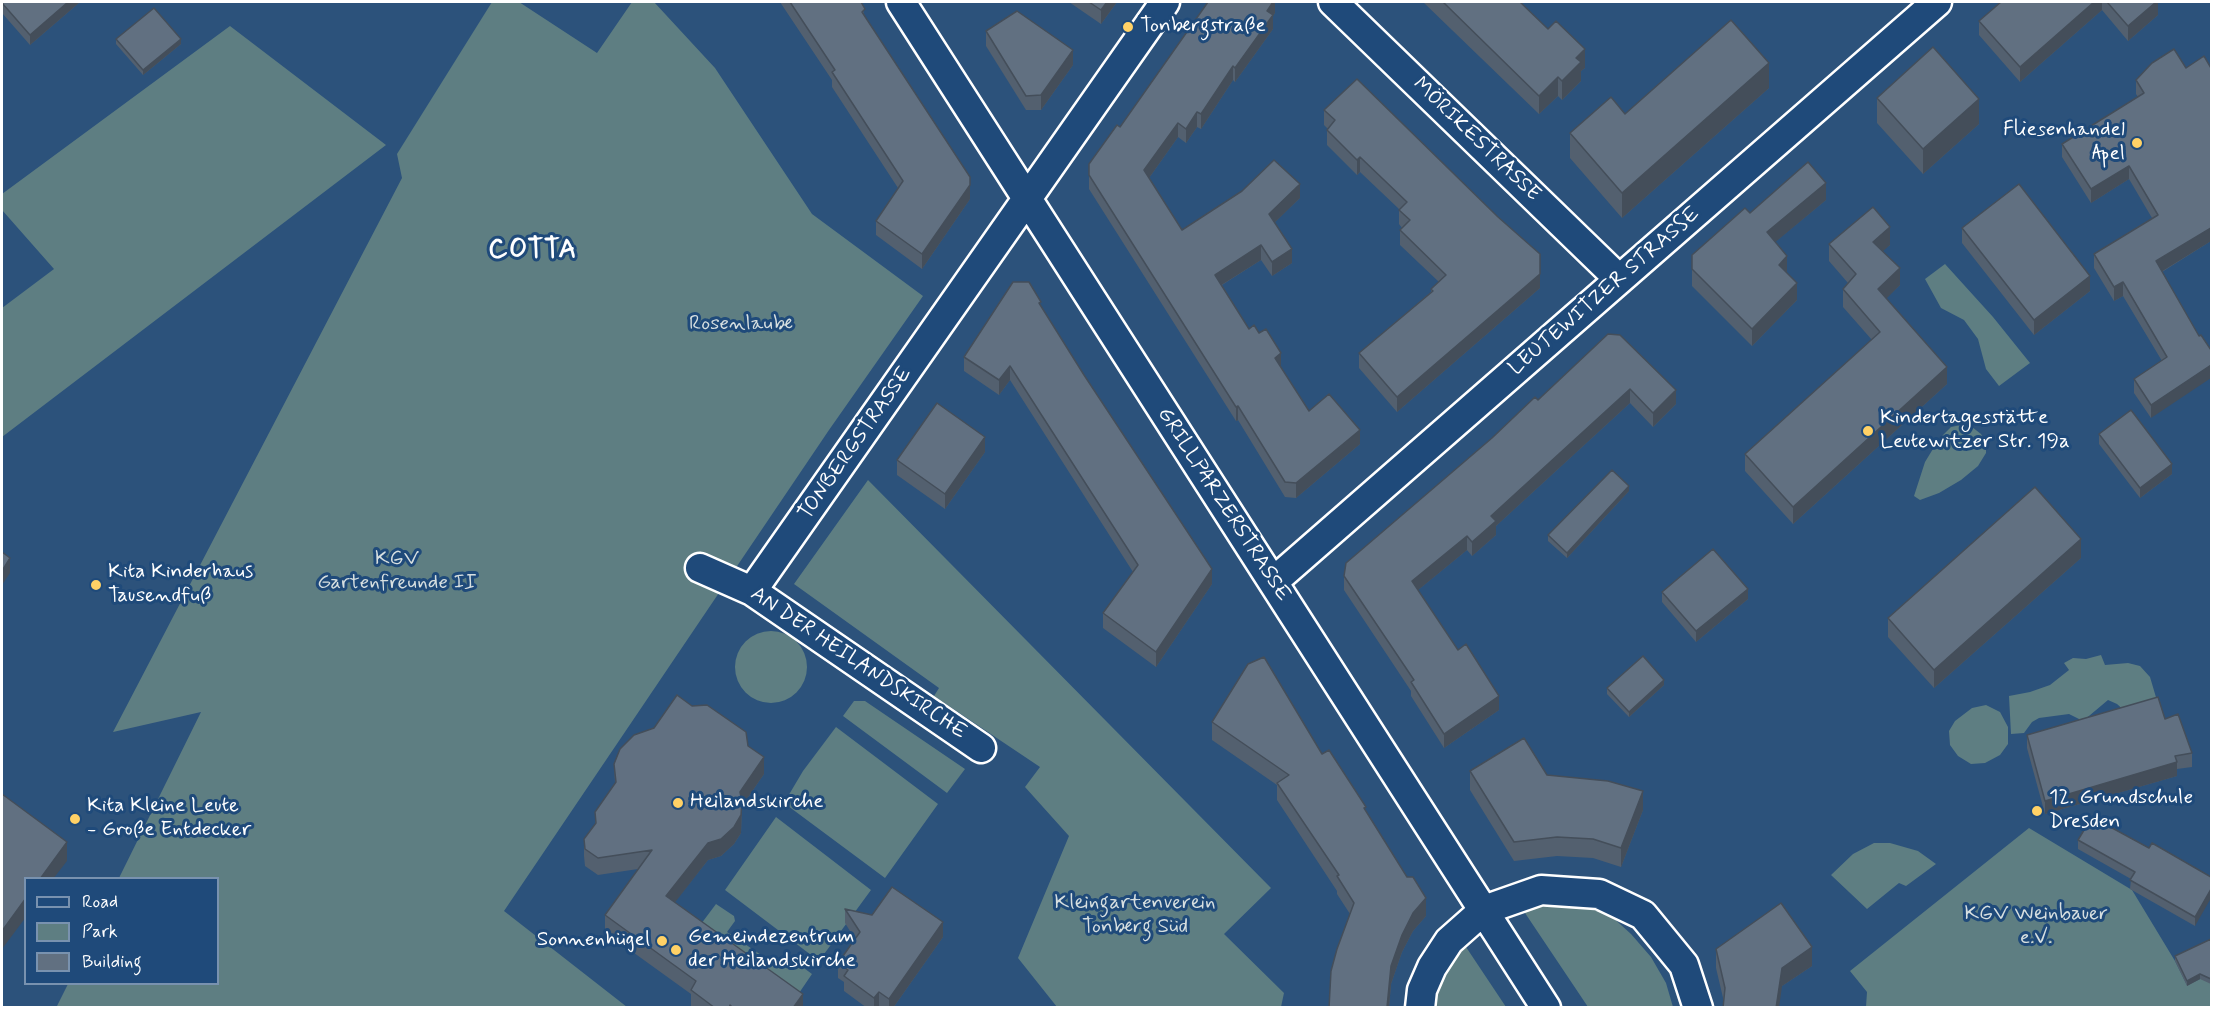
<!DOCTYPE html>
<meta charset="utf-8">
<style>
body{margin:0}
#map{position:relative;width:2213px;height:1009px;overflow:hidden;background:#2c527b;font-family:Mynerve,sans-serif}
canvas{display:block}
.frame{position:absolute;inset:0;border:3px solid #fff;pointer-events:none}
.legend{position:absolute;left:24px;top:877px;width:195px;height:108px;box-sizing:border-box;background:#1f4a7a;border:2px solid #7992af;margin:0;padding:8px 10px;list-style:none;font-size:18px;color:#fff}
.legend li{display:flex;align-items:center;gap:12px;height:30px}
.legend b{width:30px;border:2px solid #7992af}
</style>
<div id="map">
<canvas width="2213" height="1009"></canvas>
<div class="frame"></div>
<ul class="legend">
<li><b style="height:8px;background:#1f4a7a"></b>Road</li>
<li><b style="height:16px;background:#5e7e82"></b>Park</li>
<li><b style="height:16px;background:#617081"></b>Building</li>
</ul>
</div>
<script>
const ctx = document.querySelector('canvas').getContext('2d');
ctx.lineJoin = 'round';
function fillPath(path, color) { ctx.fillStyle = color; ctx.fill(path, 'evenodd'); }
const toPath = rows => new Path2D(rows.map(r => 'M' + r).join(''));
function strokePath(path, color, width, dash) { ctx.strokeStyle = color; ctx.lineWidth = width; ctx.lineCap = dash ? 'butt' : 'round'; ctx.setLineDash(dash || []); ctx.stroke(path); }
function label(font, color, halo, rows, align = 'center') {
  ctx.font = font + ' Mynerve,sans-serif'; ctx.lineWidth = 6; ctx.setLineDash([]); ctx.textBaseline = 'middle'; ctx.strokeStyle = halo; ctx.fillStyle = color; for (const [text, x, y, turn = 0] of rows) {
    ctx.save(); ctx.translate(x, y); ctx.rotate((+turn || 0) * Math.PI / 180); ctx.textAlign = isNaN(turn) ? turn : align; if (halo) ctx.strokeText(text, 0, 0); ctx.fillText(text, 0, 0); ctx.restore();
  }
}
fillPath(toPath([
 [492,2,519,2,597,53,632,2,654,2,715,68,812,214,923,296,829,430,504,911,627,1007,56,1008,68,984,218,984,218,878,119,878,201,712,113,732,402,178,397,154],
 [230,26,386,145,2,437,2,308,54,269,2,210,2,194],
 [1945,264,1993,317,2030,363,1999,386,1986,369,1978,339,1964,320,1941,308,1925,279],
 [1961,425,1972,427,1981,434,1986,442,1986,453,1978,466,1961,480,1939,493,1920,500,1914,496,1925,462,1939,439,1951,427],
 [868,480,1271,888,1224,934,1284,993,1281,1007,1057,1007,1018,958,1069,836,1025,787,1040,767,934,696,939,688,794,584],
 '735 667a36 36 0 1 1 72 0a36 36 0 1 1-72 0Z',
 [2101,655,2105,665,2128,663,2140,666,2150,677,2158,704,2127,713,2117,704,2108,700,2083,721,2069,714,2039,718,2032,722,2024,733,2011,734,2009,696,2030,692,2050,685,2069,670,2064,663,2073,658,2086,659],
 [854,701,865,701,965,769,947,793,843,716],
 [1986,705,2000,712,2008,727,2008,744,2000,755,1985,763,1971,764,1958,756,1950,745,1949,731,1955,721,1972,708],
 [836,727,938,804,885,878,784,803,803,771],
 [776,817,871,890,819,961,725,890],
 [2029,828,2132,890,2175,961,2187,985,2211,974,2211,1007,1866,1007,1867,992,1850,971],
 [1874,843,1890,843,1918,851,1936,864,1906,886,1899,883,1867,909,1831,875,1853,854],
 [1554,902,1587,906,1609,914,1631,934,1651,957,1666,983,1673,1007,1588,1007,1525,913,1526,906],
 [716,904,734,916,735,921,727,932,782,969,788,960,793,960,812,974,797,996,701,924],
 [1464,944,1506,1007,1432,1008,1433,997,1449,959]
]), '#5e7e82');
const street = toPath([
 [901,2,1546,1008],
 [1333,2,1619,279],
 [700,568,752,591,981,748],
 [1273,582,1937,2],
 [752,591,1165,2],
 [1420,1008,1422,990,1432,967,1449,941,1484,910,1541,890,1599,894,1643,915,1684,965,1698,1008]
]);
strokePath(street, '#fff', 33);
strokePath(street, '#1f4a7a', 28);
fillPath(toPath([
 [2,2,80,2,30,45,2,13],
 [780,2,861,2,865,18,970,199,922,269,876,235,876,221,898,188,832,87,832,80],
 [1069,2,1117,2,1101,24],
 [1275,2,1275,13,1273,16,1273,29,1235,82,1233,80,1201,129,1197,127,1186,143,1178,137,1149,178,1182,230,1300,198,1275,222,1292,263,1272,276,1261,260,1222,285,1249,329,1281,367,1309,411,1360,444,1296,498,1285,497,1238,420,1236,421,1089,189,1089,164,1120,127],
 [1423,2,1520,2,1585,68,1581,71,1581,81,1562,100,1558,96,1539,114],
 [2001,2,2158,2,2158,15,2128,41,2102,10,2020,82,1979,35,1979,21],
 [986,31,1073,65,1041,110,1026,110,986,46],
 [116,39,181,44,143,75,116,44],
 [2152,63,2211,241,2162,272,2199,336,2151,418,2134,393,2134,379,2162,361,2123,296,2114,301,2094,268,2094,254,2152,218,2129,179,2091,203,2062,157,2062,144,2138,97,2136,94,2136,80],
 [1769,88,1622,218,1570,158,1570,133,1625,114],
 [1877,98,1979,124,1923,174,1877,123],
 [1324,110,1540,288,1397,412,1359,368,1359,353,1431,292,1431,289,1439,282,1400,245,1400,230,1402,228,1399,224,1399,209,1360,172,1357,175,1327,145,1327,130,1328,129,1324,125],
 [1826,200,1775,242,1797,300,1752,346,1692,286,1692,255,1750,213],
 [1962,228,2090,291,2034,335,1962,243],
 [1829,244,1890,245,1882,251,1900,285,1886,298,1947,384,1793,524,1745,471,1745,454,1872,340,1843,307,1843,289,1848,283,1829,261],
 [1041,306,1212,584,1156,667,1103,628,1103,613,1133,572,1010,380,999,395,964,371,964,357],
 [1608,334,1676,404,1653,427,1630,403,1496,526,1496,535,1472,556,1467,550,1418,590,1458,650,1499,710,1444,748,1411,696,1411,691,1344,590,1344,576,1538,400],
 [2099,434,2172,474,2140,498,2099,444],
 [985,452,945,509,897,475,897,460],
 [1629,491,1567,558,1548,541,1548,535],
 [2081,558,1934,688,1888,637,1888,618],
 [1662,592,1748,599,1696,642,1662,602],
 [1664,685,1629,717,1607,694,1607,688],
 [2165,719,2192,753,2192,767,2177,769,2177,776,2045,814,2027,748,2027,735],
 [1212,722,1322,754,1366,812,1426,916,1413,931,1402,952,1391,984,1389,1008,1329,1008,1350,914,1337,894,1337,891,1277,800,1277,785,1212,740],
 [748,746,764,774,742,806,741,833,734,844,721,856,708,860,674,903,803,1008,691,1008,691,994,605,932,605,915,638,869,598,875,585,866,584,856,584,839,595,824,595,812,615,783,614,764],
 [1470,771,1547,775,1643,810,1621,867,1593,858,1557,856,1514,861,1470,790],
 [2078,840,2149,848,2211,877,2195,926,2130,889,2131,879,2078,849],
 [845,909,943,937,893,1008,880,1008,879,1006,878,1008,867,1008,844,991,844,982,838,978,838,963,855,939,845,923],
 [2211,939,2211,984,2200,979,2187,986,2175,961,2175,956],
 [1716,949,1812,966,1782,986,1724,1002,1716,968]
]), '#53606f');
fillPath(toPath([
 [68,2,80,2,30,45,30,35],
 [1107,2,1117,2,1101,24,1101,10],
 [1273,2,1275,2,1275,13,1273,16,1273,29,1235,82,1235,68,1267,11],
 [2094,2,2102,2,2102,10,2020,82,2020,67],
 [2156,2,2158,2,2158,15,2128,41,2128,26],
 [181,39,181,44,143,75,143,70],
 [1585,49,1585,68,1581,71,1581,81,1562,100,1562,81,1576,58],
 [1073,50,1073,65,1041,110,1041,95],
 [1769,63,1769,88,1622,218,1622,193],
 [1233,66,1233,80,1201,129,1201,114],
 [1558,77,1558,96,1539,114,1539,96],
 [1979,99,1979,124,1923,174,1923,149],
 [1197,112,1197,127,1186,143,1186,129],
 [1178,123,1178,137,1144,185,1144,170],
 [1360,157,1360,172,1357,175,1357,160],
 [2129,166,2129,179,2091,203,2091,189],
 [970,177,970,199,922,269,922,254],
 [1826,183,1826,200,1767,249,1767,232],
 [1300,184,1300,198,1269,228,1269,214],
 [1890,227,1890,245,1873,260,1873,242],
 [2211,228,2211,241,2156,275,2156,261],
 [1261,245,1261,260,1215,289,1215,275],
 [1292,249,1292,263,1272,276,1272,262],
 [1787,256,1787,273,1779,265],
 [1900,268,1900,285,1878,307,1878,289],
 [1540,274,1540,288,1397,412,1397,397],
 [2090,276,2090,291,2034,335,2034,320],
 [2123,282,2123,296,2114,301,2114,287],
 [1797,283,1797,300,1752,346,1752,329],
 [1281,353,1281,367,1275,358],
 [2211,365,2211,378,2151,418,2151,405],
 [1010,366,1010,380,999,395,999,380],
 [1947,367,1947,384,1793,524,1793,507],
 [1630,389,1630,403,1496,526,1496,535,1472,556,1472,542,1491,516],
 [1676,390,1676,404,1653,427,1653,413],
 [1238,406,1238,420,1236,421,1236,407],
 [1360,430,1360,444,1296,498,1296,483],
 [985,437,985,452,945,509,945,494],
 [2172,464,2172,474,2140,498,2140,488],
 [1629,486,1629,491,1567,558,1567,553],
 [1467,536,1467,550,1412,595,1412,581],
 [2081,539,2081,558,1934,688,1934,670],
 [10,558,10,573,2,585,2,571],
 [1212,569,1212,584,1156,667,1156,652],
 [1748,589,1748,599,1696,642,1696,631],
 [1664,680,1664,685,1629,717,1629,712],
 [1499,696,1499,710,1444,748,1444,734],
 [764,757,764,774,742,806,741,833,734,844,721,856,708,860,666,914,666,896],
 [2177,762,2177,776,2045,814,2045,801],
 [1643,791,1643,810,1621,867,1621,848],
 [67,842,67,861,53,879,40,879],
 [2211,889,2211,898,2195,926,2195,917],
 [26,898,26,917,2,949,2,931],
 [1426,898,1426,916,1413,931,1402,952,1391,984,1389,1008,1387,1008,1391,966,1402,935,1413,913],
 [943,922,943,937,893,1008,889,1008,889,999],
 [1812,947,1812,966,1782,986,1779,1008,1776,1008,1782,968],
 [2200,974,2200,979,2187,986,2187,981],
 [879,992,879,1006,878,1008,874,1008,874,998],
 [803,994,803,1008,793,1008]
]), '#444e5a');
const building = toPath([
 [2,2,68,2,30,35,2,3,2,2],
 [790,2,861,2,865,9,862,12,970,177,970,185,922,254,876,221,903,181,832,72,835,70,790,2],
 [1089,2,1107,2,1101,10,1089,2],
 [1208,2,1273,2,1267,11,1273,15,1235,68,1233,66,1201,114,1197,112,1186,129,1178,123,1144,170,1182,230,1242,191,1274,160,1300,184,1269,214,1292,249,1272,262,1261,245,1215,275,1249,329,1254,325,1259,333,1266,329,1281,353,1275,358,1309,411,1329,394,1360,430,1296,483,1285,482,1238,406,1236,407,1089,175,1089,164,1117,125,1120,127,1208,2],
 [1443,2,1520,2,1548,29,1556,21,1585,49,1576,58,1581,62,1562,81,1558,77,1539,96,1443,2],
 [2001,2,2094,2,2020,67,1979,21,2001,2],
 [2107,2,2156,2,2128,26,2107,2],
 [154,8,181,39,143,70,116,39,154,8],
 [1017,11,1073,50,1041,95,1026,96,986,31,1017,11],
 [1731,20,1769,63,1622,193,1570,133,1611,97,1625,114,1731,20],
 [1933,47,1979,99,1923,149,1877,98,1933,47],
 [2174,49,2186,68,2204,56,2211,68,2211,228,2156,261,2199,336,2201,335,2211,350,2211,365,2151,405,2134,379,2167,357,2123,282,2114,287,2094,254,2158,215,2129,166,2091,189,2062,144,2144,93,2136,80,2152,63,2174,49],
 [1357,79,1498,217,1540,254,1540,274,1397,397,1359,353,1433,291,1431,289,1446,275,1400,230,1410,220,1399,210,1407,202,1360,157,1357,160,1327,130,1335,120,1324,110,1357,79],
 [1808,162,1826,183,1767,232,1787,256,1779,265,1797,283,1752,329,1692,269,1692,255,1745,208,1750,213,1808,162],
 [2019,184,2090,276,2034,320,1962,228,2019,184],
 [1873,207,1890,227,1873,242,1900,268,1878,289,1947,367,1793,507,1745,454,1880,332,1843,289,1856,274,1829,244,1873,207],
 [1013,282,1029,282,1041,302,1039,303,1084,375,1212,569,1156,652,1103,613,1138,565,1010,366,999,380,964,357,1013,282],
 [1608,334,1620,335,1676,390,1653,413,1630,389,1491,516,1496,521,1472,542,1467,536,1412,581,1458,650,1466,644,1499,696,1444,734,1411,682,1414,680,1344,576,1346,563,1492,438,1535,397,1538,400,1608,334],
 [937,403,985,437,945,494,897,460,937,403],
 [2131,410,2172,464,2140,488,2099,434,2131,410],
 [1612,470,1629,486,1567,553,1548,535,1612,470],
 [2035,487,2081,539,1934,670,1888,618,2035,487],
 [1713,549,1748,589,1696,631,1662,592,1713,549],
 [2,552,10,558,2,571,2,552],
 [1643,656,1664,680,1629,712,1607,688,1643,656],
 [1264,657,1322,754,1329,750,1366,807,1364,808,1407,877,1413,877,1426,898,1413,913,1402,935,1391,966,1387,1007,1329,1008,1331,971,1337,949,1354,903,1337,876,1339,875,1277,783,1289,775,1212,722,1248,664,1264,657],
 [677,695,692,706,707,705,746,732,748,746,764,757,740,792,742,801,741,815,734,827,721,839,708,843,666,896,803,994,793,1008,733,1008,730,1005,729,1008,715,1008,691,990,696,981,605,915,652,850,598,858,585,849,584,839,596,823,595,812,616,782,614,764,620,749,634,735,654,728,677,695],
 [2158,697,2165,719,2178,714,2192,753,2175,756,2177,762,2045,801,2027,735,2158,697],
 [1524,738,1547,775,1608,781,1643,791,1621,848,1593,839,1557,837,1514,842,1470,771,1524,738],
 [2,794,67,842,40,879,26,879,26,898,2,931,2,794],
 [2092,817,2149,848,2152,843,2211,877,2211,889,2195,917,2130,880,2135,872,2078,840,2092,817],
 [892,887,943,922,889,999,879,992,874,998,844,976,848,970,838,963,860,932,845,909,872,915,892,887],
 [1781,903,1812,947,1782,968,1776,1008,1723,1008,1725,988,1716,949,1781,903],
 [2211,939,2211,979,2200,974,2187,981,2175,956,2211,939]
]);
fillPath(building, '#617081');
strokePath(building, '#444e5a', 1.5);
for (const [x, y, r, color] of [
 [1128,27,6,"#ffd166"],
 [2137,143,6,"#ffd166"],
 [1868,431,6,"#ffd166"],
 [96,585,6,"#ffd166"],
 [678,803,6,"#ffd166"],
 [2037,811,6,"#ffd166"],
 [75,819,6,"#ffd166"],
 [662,941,6,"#ffd166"],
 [676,950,6,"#ffd166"]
]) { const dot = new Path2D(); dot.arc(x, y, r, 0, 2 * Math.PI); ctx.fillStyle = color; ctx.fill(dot); strokePath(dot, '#1f4a7a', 2); }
label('21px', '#fff', '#1f4a7a', [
 ["Tonbergstraße",1140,27],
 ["Fliesenhandel",2125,131,"right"],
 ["Apel",2125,155,"right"],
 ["Kindertagesstätte",1880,419],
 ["Leutewitzer Str. 19a",1880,443],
 ["Kita Kinderhaus",108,573],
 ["Tausendfuß",108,597],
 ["12. Grundschule",2049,799],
 ["Dresden",2049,823],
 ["Heilandskirche",690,803],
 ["Kita Kleine Leute",87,807],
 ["- Große Entdecker",87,831],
 ["Gemeindezentrum",688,938],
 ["der Heilandskirche",688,962],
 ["Sonnenhügel",650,941,"right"]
], 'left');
label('21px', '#fff', '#1f4a7a', [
 ["MÖRIKESTRASSE",1476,140,44],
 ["LEUTEWITZER STRASSE",1605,292,-41],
 ["TONBERGSTRASSE",856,444,-55],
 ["GRILLPARZERSTRASSE",1223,505,57],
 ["AN DER HEILANDSKIRCHE",858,664,34]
]);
label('21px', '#d7dfe0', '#1f4a7a', [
 ["Rosenlaube",741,325],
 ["KGV",397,560],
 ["Gartenfreunde II",397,584],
 ["Kleingartenverein",1135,904],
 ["Tonberg Süd",1135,928],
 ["KGV Weinbauer",2036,915],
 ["e.V.",2036,939]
]);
ctx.letterSpacing = '1.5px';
label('bold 27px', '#fff', '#1f4a7a', [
 ["COTTA",533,251]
]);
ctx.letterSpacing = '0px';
</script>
